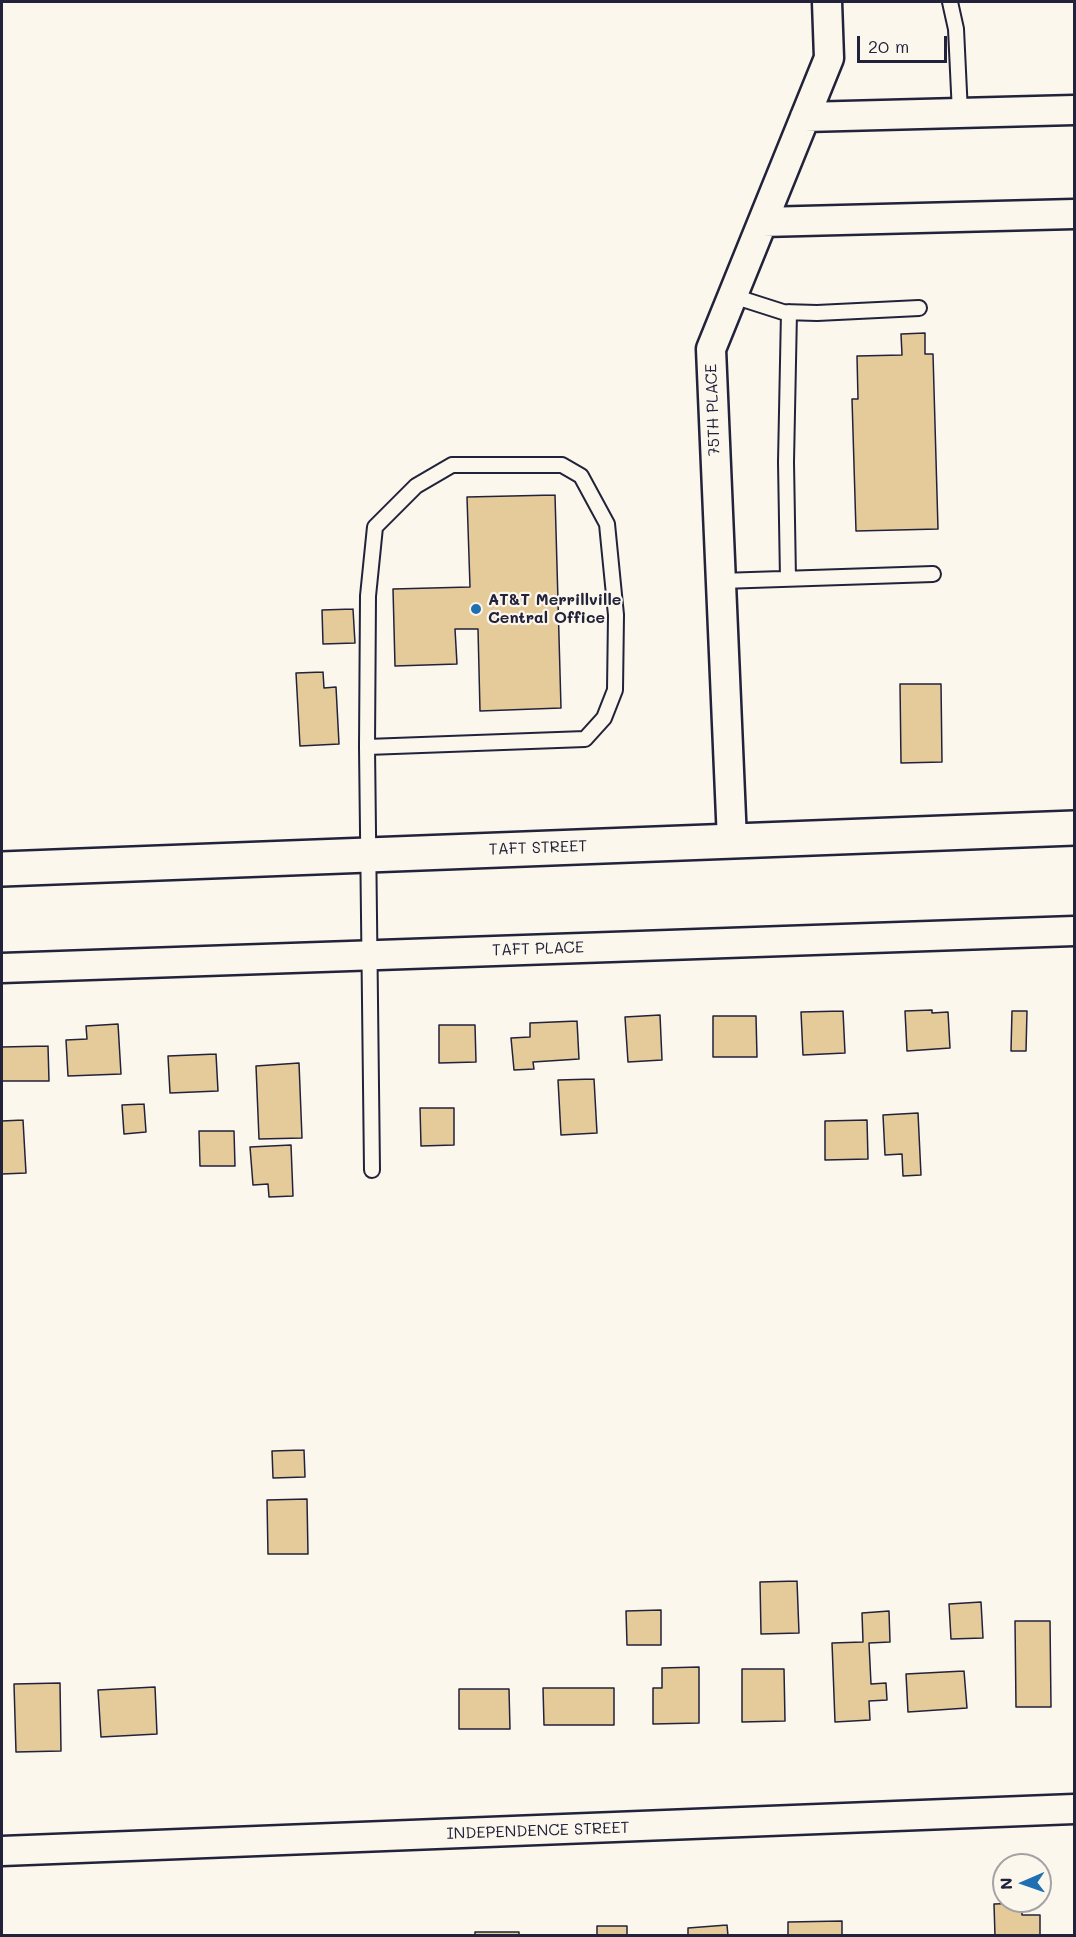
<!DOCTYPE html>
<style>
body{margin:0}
#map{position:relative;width:1076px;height:1937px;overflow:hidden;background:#fbf7ec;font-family:Mali,sans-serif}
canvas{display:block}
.frame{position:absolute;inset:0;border:3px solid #22223b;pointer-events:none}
.north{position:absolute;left:992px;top:1853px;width:60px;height:60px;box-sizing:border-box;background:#fbf7ec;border:2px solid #a4a2a5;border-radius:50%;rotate:268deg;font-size:16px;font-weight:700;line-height:24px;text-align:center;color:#22223b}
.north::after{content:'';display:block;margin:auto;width:21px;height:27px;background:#1f6fb2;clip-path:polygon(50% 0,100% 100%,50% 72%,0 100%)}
.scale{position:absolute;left:857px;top:36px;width:90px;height:27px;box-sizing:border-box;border:3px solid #22223b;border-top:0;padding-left:8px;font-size:18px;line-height:21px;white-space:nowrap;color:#22223b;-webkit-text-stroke:4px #fbf7ec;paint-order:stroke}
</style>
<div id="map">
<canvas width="1076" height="1937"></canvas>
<div class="frame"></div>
<div class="north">N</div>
<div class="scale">20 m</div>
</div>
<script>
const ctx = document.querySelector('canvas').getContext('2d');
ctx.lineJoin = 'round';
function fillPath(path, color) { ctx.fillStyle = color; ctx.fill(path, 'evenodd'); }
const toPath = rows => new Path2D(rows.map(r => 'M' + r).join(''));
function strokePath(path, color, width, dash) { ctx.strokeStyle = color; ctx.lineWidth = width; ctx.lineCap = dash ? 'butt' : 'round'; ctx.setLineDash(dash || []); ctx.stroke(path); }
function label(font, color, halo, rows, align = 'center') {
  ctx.font = font + ' Mali,sans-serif'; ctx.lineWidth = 4.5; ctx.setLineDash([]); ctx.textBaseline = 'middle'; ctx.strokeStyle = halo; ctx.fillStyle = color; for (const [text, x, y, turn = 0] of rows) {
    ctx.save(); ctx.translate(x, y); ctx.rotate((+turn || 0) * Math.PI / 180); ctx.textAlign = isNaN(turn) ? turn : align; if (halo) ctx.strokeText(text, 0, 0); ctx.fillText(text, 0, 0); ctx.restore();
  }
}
const building = toPath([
 [925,333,925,354,933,354,938,529,856,531,852,399,858,399,857,356,902,355,901,334,925,333],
 [555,495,561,708,480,711,478,629,455,629,457,664,395,666,393,589,470,587,467,497,555,495],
 [353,609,355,643,323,644,322,610,353,609],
 [323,672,324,688,336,687,339,744,300,746,296,673,323,672],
 [900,684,941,684,942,762,901,763,900,684],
 [932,1010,932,1013,948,1012,950,1048,907,1051,905,1011,932,1010],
 [843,1011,845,1053,803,1055,801,1012,843,1011],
 [1012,1011,1027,1011,1026,1051,1011,1051,1012,1011],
 [660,1015,662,1060,628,1062,625,1017,660,1015],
 [713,1016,756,1016,757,1057,713,1057,713,1016],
 [577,1021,579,1059,533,1062,534,1069,514,1070,511,1038,530,1037,530,1023,577,1021],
 [118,1024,121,1074,68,1076,66,1040,87,1039,86,1026,118,1024],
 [439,1025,475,1025,476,1062,439,1063,439,1025],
 [48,1046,49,1081,2,1081,2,1047,48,1046],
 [216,1054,218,1091,170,1093,168,1056,216,1054],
 [299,1063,302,1138,259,1139,256,1066,299,1063],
 [594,1079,597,1133,561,1135,558,1080,594,1079],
 [144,1104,146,1132,124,1134,122,1105,144,1104],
 [420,1108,454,1108,454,1145,421,1146,420,1108],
 [918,1113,921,1175,903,1176,902,1154,885,1155,883,1115,918,1113],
 [23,1120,26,1173,2,1174,2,1121,23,1120],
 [867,1120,868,1159,825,1160,825,1121,867,1120],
 [199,1131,234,1131,235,1166,200,1166,199,1131],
 [291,1145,293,1196,269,1197,268,1184,253,1185,250,1147,291,1145],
 [304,1450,305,1477,273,1478,272,1451,304,1450],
 [307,1499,308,1554,268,1554,267,1500,307,1499],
 [797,1581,799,1633,761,1634,760,1582,797,1581],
 [981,1602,983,1638,951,1639,949,1604,981,1602],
 [661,1610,661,1645,627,1645,626,1611,661,1610],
 [889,1611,890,1642,869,1643,871,1684,886,1683,887,1700,869,1701,870,1720,835,1722,832,1643,863,1642,862,1613,889,1611],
 [1015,1621,1050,1621,1051,1707,1016,1707,1015,1621],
 [699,1667,699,1723,653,1724,653,1688,662,1688,662,1668,699,1667],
 [742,1669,784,1669,785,1721,742,1722,742,1669],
 [964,1671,967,1708,908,1712,906,1674,964,1671],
 [60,1683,61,1751,16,1752,14,1684,60,1683],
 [155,1687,157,1734,101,1737,98,1690,155,1687],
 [543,1688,614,1688,614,1725,544,1725,543,1688],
 [459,1689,509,1689,510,1729,459,1729,459,1689],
 [1022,1903,1022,1915,1040,1915,1040,1936,995,1936,994,1904,1022,1903],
 [842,1921,842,1936,788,1936,788,1922,842,1921],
 [727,1925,728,1936,688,1936,688,1928,727,1925],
 [597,1926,627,1926,627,1936,597,1936,597,1926],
 [475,1932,519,1932,519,1936,475,1936,475,1932]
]);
fillPath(building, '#e5ca9a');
strokePath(building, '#22223b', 1.5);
const lane = toPath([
 [950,2,956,29,960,113],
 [733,296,783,312,817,313,919,308],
 [788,579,786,462,789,312],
 [721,581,933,574],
 [367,747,585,739,604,718,615,690,616,615,607,524,581,476,562,465,452,465,416,486,375,527,368,596,367,747,372,1170]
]);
const street = toPath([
 [805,117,1074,110],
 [763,222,1074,214],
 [732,841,711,349,829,58,827,2],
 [2,968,1074,931],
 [2,1851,1074,1809]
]);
const secondary = toPath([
 [2,869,1074,828]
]);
strokePath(lane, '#22223b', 18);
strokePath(street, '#22223b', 33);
strokePath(secondary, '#22223b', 38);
strokePath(lane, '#fbf7ec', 14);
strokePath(street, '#fbf7ec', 28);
strokePath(secondary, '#fbf7ec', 33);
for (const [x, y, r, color] of [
 [476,609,6,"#1f6fb2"]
]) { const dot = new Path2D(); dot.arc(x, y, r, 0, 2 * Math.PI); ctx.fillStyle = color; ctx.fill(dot); strokePath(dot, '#fbf7ec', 2); }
label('16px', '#22223b', '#fbf7ec', [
 ["75TH PLACE",713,410,-92],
 ["TAFT STREET",538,848,-2],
 ["TAFT PLACE",538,949,-2],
 ["INDEPENDENCE STREET",538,1831,-2]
]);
label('bold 16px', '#22223b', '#fbf7ec', [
 ["AT&T Merrillville",488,600],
 ["Central Office",488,618]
], 'left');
</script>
